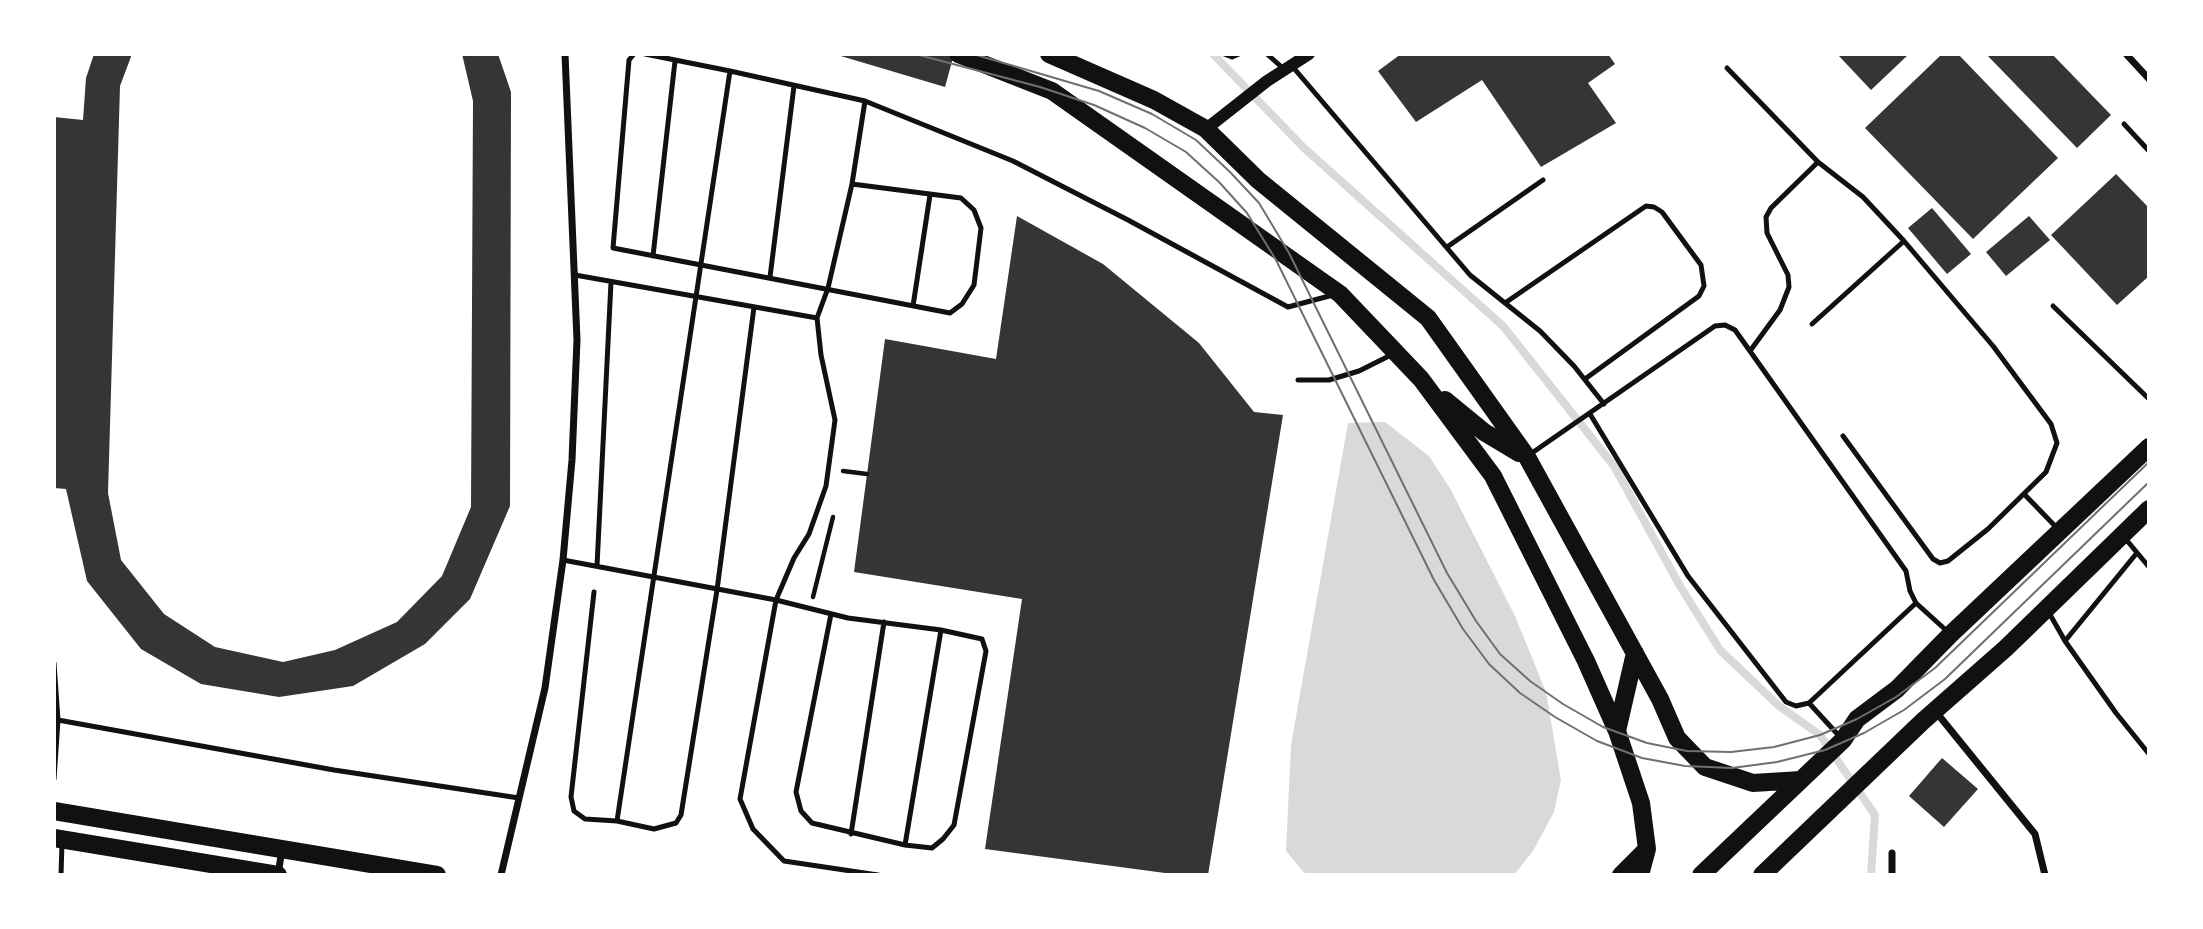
<!DOCTYPE html>
<style>
body{margin:0}
#map{position:relative;width:2203px;height:929px;overflow:hidden;background:#fff;font-family:Manrope,sans-serif}
canvas{display:block}
.frame{position:absolute;inset:0;border:56px solid #fff;pointer-events:none}
</style>
<div id="map">
<canvas width="2203" height="929"></canvas>
<div class="frame"></div>
</div>
<script>
const ctx = document.querySelector('canvas').getContext('2d');
ctx.lineJoin = 'round';
function fillPath(path, color) { ctx.fillStyle = color; ctx.fill(path, 'evenodd'); }
const toPath = rows => new Path2D(rows.map(r => 'M' + r).join(''));
function strokePath(path, color, width, dash) { ctx.strokeStyle = color; ctx.lineWidth = width; ctx.lineCap = dash ? 'butt' : 'round'; ctx.setLineDash(dash || []); ctx.stroke(path); }
fillPath(toPath([
 [1385,422,1429,456,1451,490,1515,616,1546,692,1561,780,1554,812,1533,851,1514,875,1306,875,1286,851,1291,745,1348,423]
]), '#d9d9d9');
strokePath(toPath([
 [1213,54,1304,148,1503,326,1614,466,1680,586,1720,650,1779,706,1820,735,1875,815,1871,875]
]), '#d9d9d9', 8);
fillPath(toPath([
 [94,54,132,54,120,86,108,493,121,560,164,614,215,647,283,662,335,650,397,622,442,576,471,507,473,101,462,54,498,54,511,92,510,506,470,599,425,644,353,686,279,697,201,684,141,649,87,581,66,489,54,488,54,117,83,120,86,78],
 [834,54,954,54,945,87],
 [1401,54,1608,54,1615,64,1588,83,1616,123,1541,167,1482,80,1416,122,1378,71],
 [1841,54,1909,54,1871,90,1839,56],
 [1942,54,1958,54,2058,158,1973,239,1865,128],
 [1986,54,2052,54,2111,115,2077,148],
 [2116,174,2149,208,2149,276,2117,305,2051,235],
 [1932,208,1971,254,1947,274,1908,228],
 [1017,216,1103,264,1199,343,1254,412,1283,415,1208,875,1180,875,985,849,1022,599,854,572,885,339,996,359],
 [2029,216,2050,240,2006,276,1986,252],
 [1942,758,1978,789,1944,827,1909,796]
]), '#353535');
strokePath(toPath([
 [843,471,867,474],
 [813,597,833,517]
]), '#111', 4.5);
strokePath(toPath([
 [634,54,629,60,613,248,950,313,962,304,974,285,981,228,974,210,961,198,852,184],
 [645,54,730,71],
 [1224,54,1232,57,1239,54],
 [1267,54,1285,70],
 [1292,66,1470,275,1540,331,1574,366,1604,404],
 [1727,68,1818,162,1863,197,1904,241],
 [865,101,852,184,828,288,817,318,821,355,835,420,826,486,809,534,794,558,776,600,740,799,753,829,784,861,878,875],
 [2124,124,2149,151],
 [1447,247,1543,180],
 [653,256,675,61],
 [575,275,817,318],
 [770,277,794,86],
 [1505,303,1646,206,1654,207,1662,212,1701,265,1704,286,1699,296,1585,379],
 [913,306,930,195],
 [2053,306,2149,399],
 [1812,324,1904,241,1993,346,2051,424,2057,443,2046,472,1988,529,1948,561,1940,563,1933,559,1843,436],
 [1750,351,1780,310,1789,287,1788,275,1767,233,1766,217,1771,208,1818,162],
 [1298,380,1329,380,1359,371,1393,354],
 [1590,414,1688,576,1786,702,1796,706,1809,703,1916,603],
 [1529,455,1715,326,1725,325,1735,330,1906,571,1910,591,1916,603,1948,632],
 [2024,494,2058,529],
 [2124,537,2149,567],
 [563,560,776,600,848,618,941,630,982,639,986,651,954,825,943,839,932,848,905,845,812,823,801,811,796,792,831,614],
 [597,566,611,282],
 [594,592,571,797,574,811,585,819,617,821,730,71,865,101,1013,161,1128,220,1288,307,1333,295],
 [2048,611,2065,641,2136,554],
 [2065,641,2116,713,2149,754],
 [54,663,58,720,334,770,519,798],
 [1809,703,1841,738],
 [54,779,58,720],
 [617,821,654,829,676,823,681,815,717,590,754,307],
 [851,834,884,622],
 [905,845,941,630],
 [61,875,62,843]
]), '#111', 5);
strokePath(toPath([
 [2126,54,2149,79],
 [1936,712,2035,834,2045,875],
 [278,875,282,849],
 [501,875,545,688,563,560,572,460,577,340,565,54],
 [1892,875,1892,853]
]), '#111', 7);
strokePath(toPath([
 [1206,129,1267,81,1309,54]
]), '#111', 12);
strokePath(toPath([
 [958,54,1052,91,1340,294,1421,379,1493,476,1586,661,1617,731,1641,803,1647,849,1640,875],
 [1049,54,1154,100,1206,129,1258,180,1428,318,1527,457,1660,699,1677,738,1705,767,1753,783,1801,780,1843,740,1857,719,1897,689,1951,634,2149,447],
 [1445,400,1484,432,1519,453],
 [1617,731,1635,653],
 [54,811,437,875],
 [54,838,278,875],
 [1621,875,1647,849],
 [1701,875,1801,780],
 [1762,875,1923,721,2006,648,2149,509]
]), '#111', 18);
strokePath(toPath([
 [915,54,1040,87,1094,105,1145,128,1186,152,1219,182,1247,213,1276,260,1434,580,1463,629,1489,664,1520,693,1555,717,1597,741,1642,758,1685,766,1732,768,1777,762,1825,750,1864,733,1904,710,1945,679,2149,482],
 [973,54,1099,91,1152,114,1196,140,1230,172,1259,203,1289,253,1447,573,1476,621,1500,654,1530,681,1563,704,1603,727,1647,743,1687,751,1731,752,1774,747,1820,735,1857,719,1896,697,1935,668,2149,462]
]), '#707070', 2);
</script>
